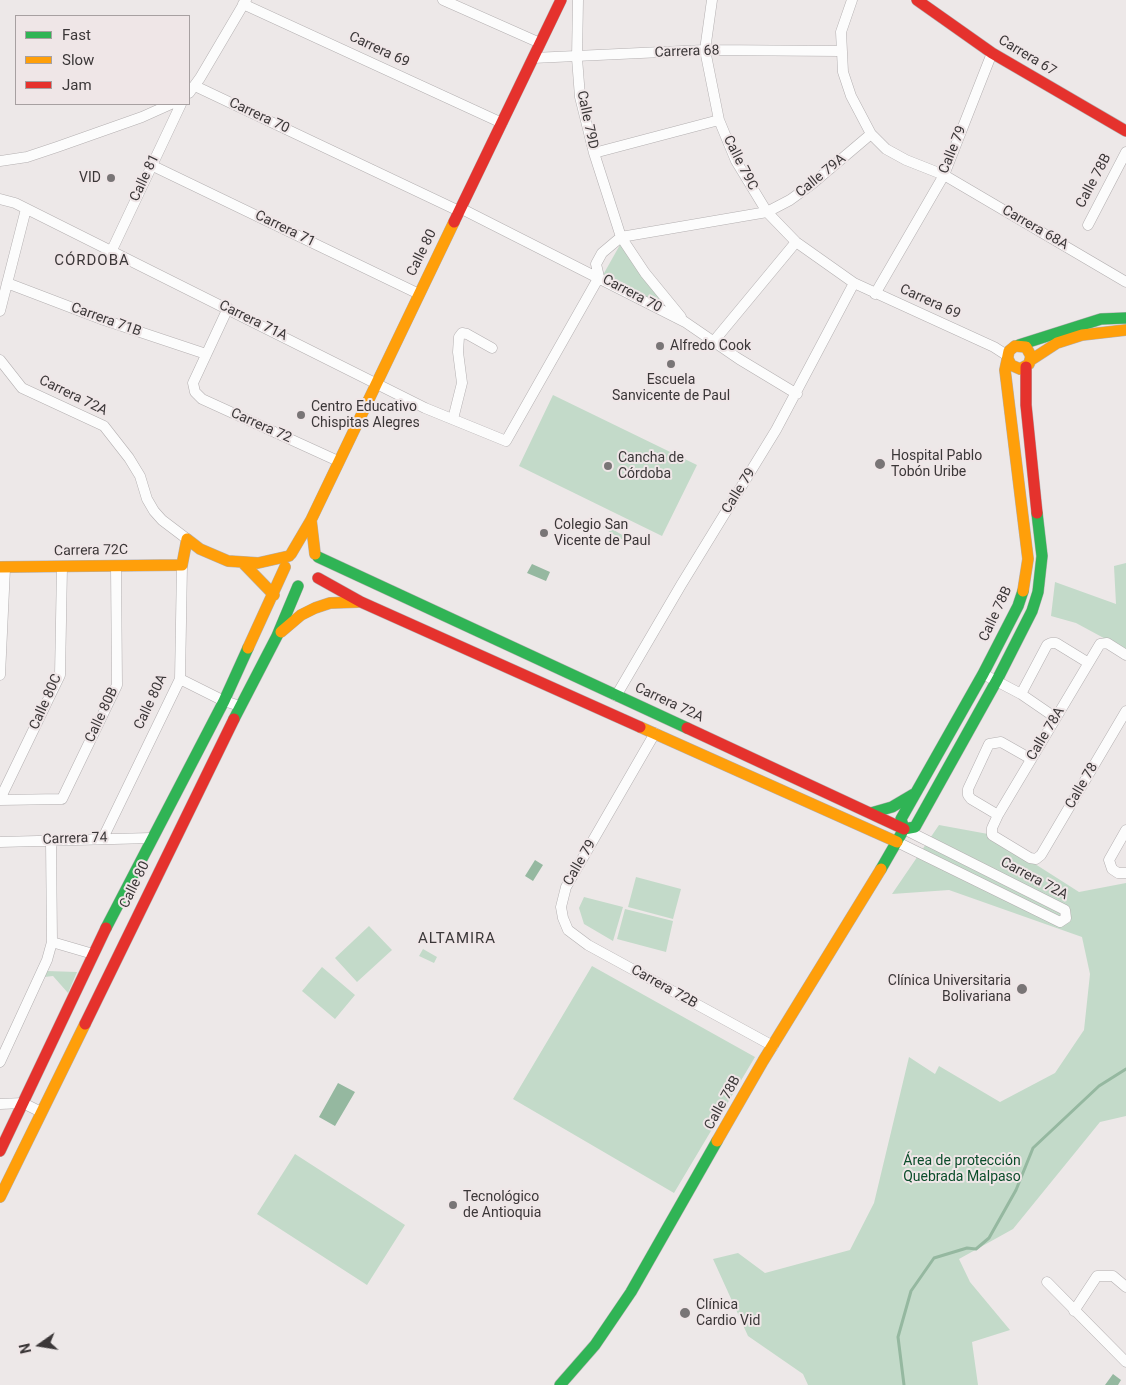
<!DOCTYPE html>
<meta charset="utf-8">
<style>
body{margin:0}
#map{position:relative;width:1126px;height:1385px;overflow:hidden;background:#ede8e8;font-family:Roboto,sans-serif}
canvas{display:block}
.legend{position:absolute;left:15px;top:15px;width:175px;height:90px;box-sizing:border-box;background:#efe6e7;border:1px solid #a7a0a1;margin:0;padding:6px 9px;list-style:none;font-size:15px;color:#3b3738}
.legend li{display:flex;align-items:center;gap:10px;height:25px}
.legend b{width:25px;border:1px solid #a7a0a1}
.north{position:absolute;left:15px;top:1320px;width:50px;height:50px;-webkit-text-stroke:4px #efe6e7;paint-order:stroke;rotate:257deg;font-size:14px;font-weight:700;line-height:20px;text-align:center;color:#3b3738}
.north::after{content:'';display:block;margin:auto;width:18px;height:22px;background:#3b3738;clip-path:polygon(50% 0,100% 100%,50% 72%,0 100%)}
</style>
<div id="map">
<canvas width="1126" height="1385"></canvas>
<ul class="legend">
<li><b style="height:6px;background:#30b455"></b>Fast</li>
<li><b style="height:6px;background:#ff9f0a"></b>Slow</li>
<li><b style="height:6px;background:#e5322d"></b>Jam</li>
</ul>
<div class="north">N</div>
</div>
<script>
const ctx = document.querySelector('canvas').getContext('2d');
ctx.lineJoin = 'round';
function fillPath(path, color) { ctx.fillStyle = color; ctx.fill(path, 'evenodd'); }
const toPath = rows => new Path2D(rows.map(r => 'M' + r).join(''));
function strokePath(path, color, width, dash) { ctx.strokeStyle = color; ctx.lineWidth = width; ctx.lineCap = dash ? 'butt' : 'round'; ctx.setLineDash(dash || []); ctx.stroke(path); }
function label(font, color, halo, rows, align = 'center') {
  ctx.font = font + ' Roboto,sans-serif'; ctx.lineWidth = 4; ctx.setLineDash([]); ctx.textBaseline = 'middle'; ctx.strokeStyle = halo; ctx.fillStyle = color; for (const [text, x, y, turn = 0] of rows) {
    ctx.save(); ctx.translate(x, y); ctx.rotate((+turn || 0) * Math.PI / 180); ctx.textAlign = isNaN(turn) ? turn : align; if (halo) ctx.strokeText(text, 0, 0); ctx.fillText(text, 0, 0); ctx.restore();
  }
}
fillPath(toPath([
 [621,243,662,299,659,304,603,275],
 [553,395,697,465,662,536,519,466],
 [605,525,638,544,637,548,603,528],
 [1126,563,1126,650,1076,623,1051,616,1055,582,1116,604,1114,566],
 [939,825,988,834,1079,892,1126,883,1126,1116,1100,1122,1013,1229,959,1259,970,1282,1010,1330,972,1342,978,1385,808,1385,803,1374,748,1336,713,1259,738,1253,765,1273,850,1250,874,1203,909,1057,935,1074,939,1066,1000,1102,1055,1073,1084,1030,1090,974,1082,937,949,890,892,894],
 [636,877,681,889,673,919,628,907],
 [584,897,623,907,613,941,584,924,579,908],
 [625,909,673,921,666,952,617,939],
 [369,926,392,950,357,982,335,958],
 [423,949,437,957,434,963,419,956],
 [592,966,755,1057,674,1193,513,1099],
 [322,967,355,995,335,1019,302,991],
 [47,971,77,972,68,993,53,976,44,977],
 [295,1154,405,1225,367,1285,257,1214]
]), '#c3dac9');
fillPath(toPath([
 [532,564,550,572,546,581,527,573],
 [535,860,543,865,533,881,525,876],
 [338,1083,355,1092,335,1126,319,1117],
 [1113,1374,1121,1380,1118,1385,1105,1385]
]), '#95b8a0');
strokePath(toPath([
 [904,1385,898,1337,911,1291,934,1258,967,1248,976,1249,989,1238,1016,1190,1033,1148,1099,1086,1126,1069]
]), '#95b8a0', 3);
const street = toPath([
 [443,0,540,43],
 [578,0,577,58,580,97,594,153,621,237,645,273,681,317],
 [712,0,705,50,719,120,736,161,767,212,796,242,854,283,994,347,1008,356],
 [852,0,841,32,843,72,851,96,871,134,886,149,906,160,944,175,1126,282],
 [243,4,502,123],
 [533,58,705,50,840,51],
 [195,86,459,211],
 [189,93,200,78,246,0],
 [594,153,719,120],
 [0,161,27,157,57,147,142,117,171,104],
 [151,165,419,294],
 [0,199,15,203,425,408,506,441,599,277,596,264,602,253,621,237,767,212,790,200,812,184,871,134],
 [460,208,685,322,739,359,797,394],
 [1088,225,1126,152],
 [111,252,181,104],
 [7,283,104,320,206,354],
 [875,294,944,175,992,53],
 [228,308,193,383,195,392,202,399,338,461],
 [0,311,26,209],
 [714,341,796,242],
 [0,360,22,388,104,426,129,458,140,476,147,499,154,511,162,520,187,539],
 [453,419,462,383,458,352,459,337,462,333,467,334,492,348],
 [1126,655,1107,643,1100,644,998,815,992,828,992,835,1030,858,1036,859,1041,855,1126,711],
 [983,674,1021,694,1056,718],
 [0,675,5,568],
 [180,679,224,701,240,706],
 [1021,694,1047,645,1051,643,1056,643,1087,662],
 [616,696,681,585,776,430,854,283],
 [655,733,566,887,561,907,563,918,568,930,588,945,773,1046],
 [0,799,60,675,62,567],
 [0,800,62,799,117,685,116,566],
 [998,815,971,799,968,795,968,789,989,744,1001,742,1031,759],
 [1126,830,1109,860,1112,869,1118,873,1126,873],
 [103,838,180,679,182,565],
 [0,842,151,838],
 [897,842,1060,922,1066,918,1065,910,904,829],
 [52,942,93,954],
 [0,1062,47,960,52,942,51,841],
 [0,1104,23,1103,41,1112],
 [1047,1282,1126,1362],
 [1074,1311,1097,1276,1113,1276,1126,1287]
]);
const fast = toPath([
 [1019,345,1101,319,1126,318],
 [318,557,687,728],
 [234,719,277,636,298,586],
 [871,813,892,807,914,794],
 [904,829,915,827,997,680,1032,611,1038,592,1042,556,1037,513],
 [881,869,904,829,901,819,983,674,1018,606,1023,591],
 [106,928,224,701,248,648],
 [560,1385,595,1345,631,1292,717,1141]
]);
const slow = toPath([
 [1008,359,1011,365,1020,369,1029,364,1031,356,1026,347,1015,346,1009,351,1005,370,1028,559,1023,591],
 [1031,360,1057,343,1082,335,1126,330],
 [311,520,315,554],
 [291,554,311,520,454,222],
 [243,563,274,595],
 [0,567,182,565,187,539,200,549,228,561,258,563,289,556],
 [281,632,301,615,315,608,330,603,358,602],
 [248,648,285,567],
 [640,727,897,842],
 [717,1141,763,1061,881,869],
 [0,1197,85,1024]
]);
const jam = toPath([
 [917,0,992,53,1126,131],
 [454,222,561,0],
 [1026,367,1026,405,1037,513],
 [318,578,361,602,640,727],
 [687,728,904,829],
 [85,1024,234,719],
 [0,1151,106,928]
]);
strokePath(street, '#b3afb0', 11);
strokePath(fast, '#b3afb0', 12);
strokePath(slow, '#b3afb0', 12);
strokePath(jam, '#b3afb0', 12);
strokePath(street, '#fcfcfc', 10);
strokePath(fast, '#30b455', 11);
strokePath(slow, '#ff9f0a', 11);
strokePath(jam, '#e5322d', 11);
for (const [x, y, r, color] of [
 [111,178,5,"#797576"],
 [660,346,5,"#797576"],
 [671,364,5,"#797576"],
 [301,415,5,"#797576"],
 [880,464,6,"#797576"],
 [608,466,5,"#797576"],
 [544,533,5,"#797576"],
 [1022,989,6,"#797576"],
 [453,1205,5,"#797576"],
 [685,1313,6,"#797576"]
]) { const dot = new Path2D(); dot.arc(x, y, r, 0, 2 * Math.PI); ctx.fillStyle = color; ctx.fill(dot); strokePath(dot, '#efe6e7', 2); }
label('14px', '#3b3738', '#efe6e7', [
 ["Carrera 69",379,50,25],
 ["Carrera 68",687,52,-2],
 ["Carrera 67",1027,56,31],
 ["Carrera 70",259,116,25],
 ["Calle 79D",587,120,78],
 ["Calle 79",953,150,-68],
 ["Calle 79C",740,163,63],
 ["Calle 79A",821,176,-39],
 ["Calle 81",145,178,-65],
 ["Calle 78B",1094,181,-62],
 ["Carrera 68A",1035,228,30],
 ["Carrera 71",285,229,26],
 ["Calle 80",422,253,-64],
 ["Carrera 70",632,294,28],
 ["Carrera 69",930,302,24],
 ["Carrera 71B",106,320,20],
 ["Carrera 71A",253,321,26],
 ["Carrera 72A",73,396,26],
 ["Carrera 72",261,426,24],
 ["Calle 79",739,491,-58],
 ["Carrera 72C",91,551,-1],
 ["Calle 78B",996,614,-65],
 ["Calle 80C",46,702,-66],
 ["Calle 80A",151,702,-65],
 ["Carrera 72A",669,703,25],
 ["Calle 80B",102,715,-65],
 ["Calle 78A",1046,734,-59],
 ["Calle 78",1082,786,-60],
 ["Carrera 74",75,839,-2],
 ["Calle 79",580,863,-60],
 ["Carrera 72A",1034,879,28],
 ["Calle 80",135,885,-64],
 ["Carrera 72B",664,987,29],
 ["Calle 78B",723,1103,-61]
]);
label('14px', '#3b3738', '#efe6e7', [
 ["VID",101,178,"right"],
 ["Alfredo Cook",670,346],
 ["Escuela",671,380,"center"],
 ["Sanvicente de Paul",671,396,"center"],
 ["Centro Educativo",311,407],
 ["Chispitas Alegres",311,423],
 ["Hospital Pablo",891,456],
 ["Tobón Uribe",891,472],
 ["Cancha de",618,458],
 ["Córdoba",618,474],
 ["Colegio San",554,525],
 ["Vicente de Paul",554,541],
 ["Clínica Universitaria",1011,981,"right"],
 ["Bolivariana",1011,997,"right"],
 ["Tecnológico",463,1197],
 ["de Antioquia",463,1213],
 ["Clínica",696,1305],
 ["Cardio Vid",696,1321]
], 'left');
label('14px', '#0b4d2b', '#efe6e7', [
 ["Área de protección",962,1161],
 ["Quebrada Malpaso",962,1177]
]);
ctx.letterSpacing = '1px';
label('15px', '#3b3738', '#efe6e7', [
 ["CÓRDOBA",92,261],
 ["ALTAMIRA",457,939]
]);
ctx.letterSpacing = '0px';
</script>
